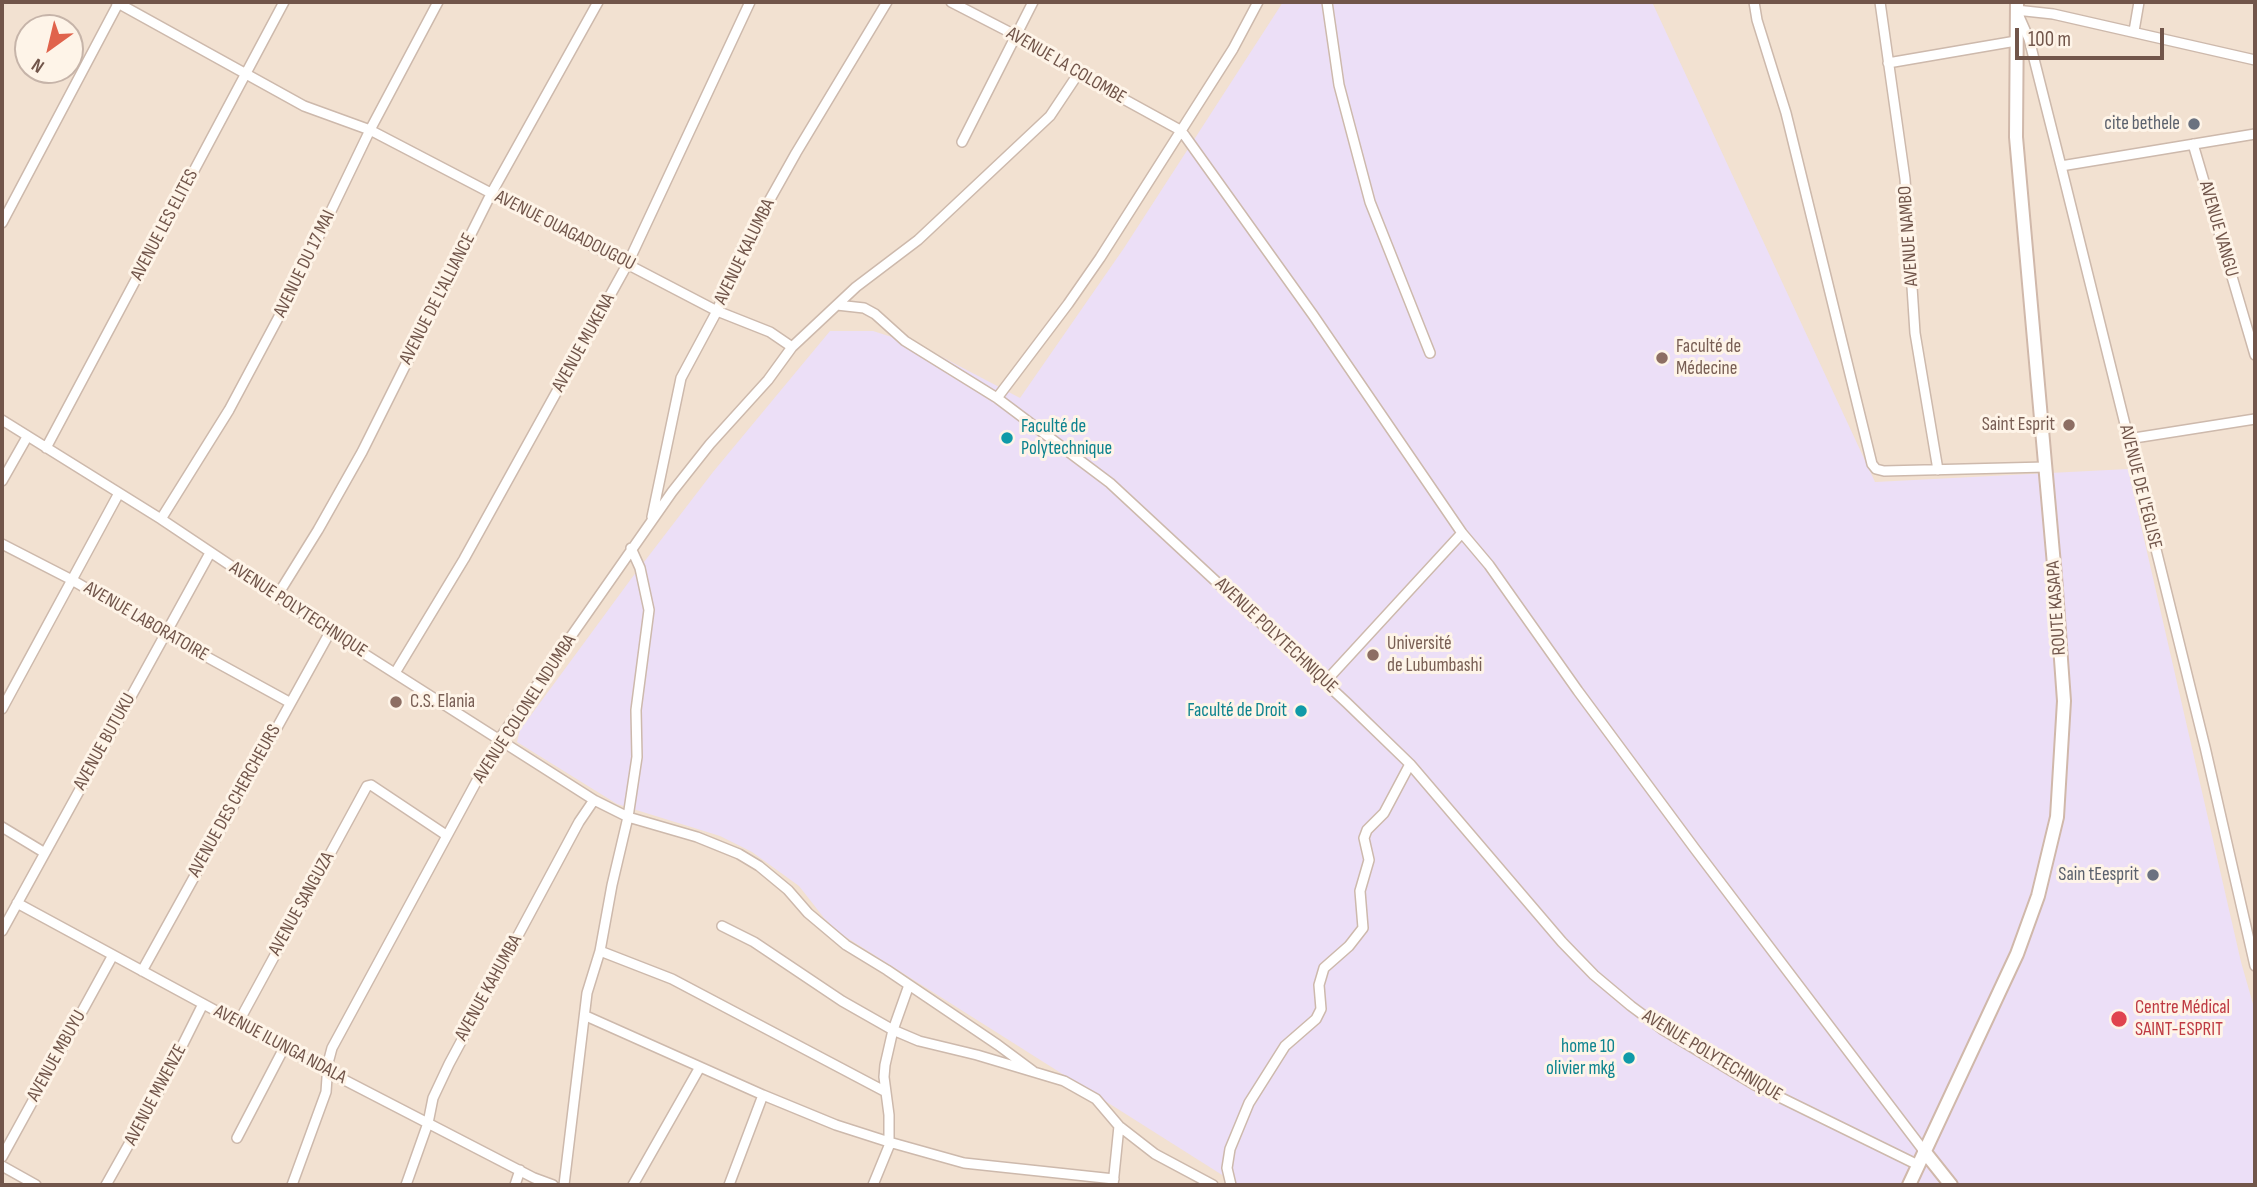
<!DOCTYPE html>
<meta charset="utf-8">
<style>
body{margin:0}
#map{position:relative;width:2257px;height:1187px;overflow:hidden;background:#fbefe2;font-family:"Sofia Sans Condensed",sans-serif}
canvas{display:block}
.frame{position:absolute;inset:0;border:4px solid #71554a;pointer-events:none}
.north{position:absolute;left:14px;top:14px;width:70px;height:70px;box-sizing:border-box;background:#fef4e8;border:2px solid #c6b4a9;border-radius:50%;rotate:214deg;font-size:19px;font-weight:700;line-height:28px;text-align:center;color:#71554a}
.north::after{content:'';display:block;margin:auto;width:24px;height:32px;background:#e0634c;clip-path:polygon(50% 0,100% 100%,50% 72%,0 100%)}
.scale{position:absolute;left:2015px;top:28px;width:149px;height:32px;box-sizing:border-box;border:4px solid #71554a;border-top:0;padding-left:9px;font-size:21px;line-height:24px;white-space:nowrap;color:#71554a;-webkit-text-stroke:5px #fef4e8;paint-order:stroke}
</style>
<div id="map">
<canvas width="2257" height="1187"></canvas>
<div class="frame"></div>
<div class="north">N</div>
<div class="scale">100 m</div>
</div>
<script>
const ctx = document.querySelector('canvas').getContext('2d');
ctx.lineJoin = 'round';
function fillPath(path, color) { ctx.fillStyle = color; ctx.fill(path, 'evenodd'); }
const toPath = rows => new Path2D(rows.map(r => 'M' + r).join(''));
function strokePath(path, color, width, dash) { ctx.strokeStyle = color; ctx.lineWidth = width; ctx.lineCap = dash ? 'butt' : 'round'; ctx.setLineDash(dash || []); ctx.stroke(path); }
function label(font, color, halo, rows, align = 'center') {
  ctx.font = font + ' "Sofia Sans Condensed",sans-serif'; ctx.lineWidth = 6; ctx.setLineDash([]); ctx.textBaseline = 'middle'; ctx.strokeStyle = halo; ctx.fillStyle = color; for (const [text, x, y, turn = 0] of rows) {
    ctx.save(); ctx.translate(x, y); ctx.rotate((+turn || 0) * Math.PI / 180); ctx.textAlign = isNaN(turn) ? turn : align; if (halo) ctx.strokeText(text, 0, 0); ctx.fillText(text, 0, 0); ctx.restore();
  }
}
fillPath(toPath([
 [2,2,2255,2,2255,1185,2,1185],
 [28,28,70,28,70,70,28,70]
]), '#f2e1d1');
fillPath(toPath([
 [1283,2,1652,2,1875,482,2128,469,2241,962,2255,1011,2255,1185,1238,1185,841,934,824,918,799,886,752,852,720,836,617,804,517,742,520,730,631,579,713,472,830,331,873,331,923,347,1020,398,1124,248]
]), '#ecdff7');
const street = toPath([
 [116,2,304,106,370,130,717,311,770,332,792,347,856,287,918,240,1050,116,1078,74],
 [951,2,1017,36,1078,74,1180,130,1185,136,1313,315,1462,533,1489,565,1578,691,1695,849,1924,1151],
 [1327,2,1339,85,1370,202,1430,353],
 [1754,2,1757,20,1786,113,1872,464,1876,469,1884,471,2046,467],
 [1880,2,1905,179,1915,333,1938,470],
 [2016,10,2053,14,2255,60],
 [2018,14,2029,39,2061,166,2205,747,2255,966],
 [2134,31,2139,2],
 [1888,63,2016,41],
 [962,142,1033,2],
 [2193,144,2255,355],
 [2061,166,2255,134],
 [2,223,119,2],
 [837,305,864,308,875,314,905,341,997,398,1110,483,1347,703,1410,764,1562,942,1594,975,1631,1006,1662,1029,1755,1085,1918,1165],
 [997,398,1068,304,1100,258,1233,49,1258,2],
 [2,420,161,519,330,632,594,800,628,817,697,837,739,854,759,866,788,890,808,913,846,945,887,970,998,1045,1033,1071],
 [2128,439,2255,419],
 [46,448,284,2],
 [2,481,27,437],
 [652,517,681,378,717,311,741,251,796,153,887,2],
 [161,519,229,410,291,294,370,130,438,2],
 [2,544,72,580,165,634,289,702],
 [277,596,318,530,362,452,491,194,598,2],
 [395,673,464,559,628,263,750,2],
 [1325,682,1462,533],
 [2,709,119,493],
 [2,827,45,853],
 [17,903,327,1071,534,1178,553,1185],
 [722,926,754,942,842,1001,893,1030,919,1041,977,1055,1064,1081,1096,1099,1119,1126,1155,1154,1213,1185],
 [2,931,210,553],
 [600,951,672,979,886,1092],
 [142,971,330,632],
 [586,1016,763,1095,836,1125,889,1142,964,1163,1114,1179],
 [238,1023,367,786,371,785,446,835],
 [237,1138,284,1048],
 [2,1157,113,955],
 [2,1166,36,1185],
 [106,1185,165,1080,203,1004],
 [292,1185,326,1092,328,1063,332,1048,500,738,672,492,710,444,768,380,792,347],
 [406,1185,428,1123,433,1098,449,1064,579,822,594,800],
 [515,1185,520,1170],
 [564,1185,587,993,600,951,612,885,628,817,637,757,636,710,649,610,640,568,631,548],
 [633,1185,700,1067],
 [729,1185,763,1095],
 [873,1185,889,1146,889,1115,884,1077,885,1065,893,1030,909,985],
 [1113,1185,1119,1126],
 [1231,1185,1227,1168,1230,1149,1249,1103,1285,1046,1316,1019,1321,1009,1319,985,1324,968,1349,946,1363,928,1360,891,1369,860,1364,838,1367,830,1384,813,1410,764]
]);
const secondary = toPath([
 [1924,1151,1951,1185],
 [1909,1185,2017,954,2038,896,2057,817,2064,701,2055,576,2016,137,2017,2]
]);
strokePath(street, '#cdb9ac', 12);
strokePath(secondary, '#d0b8aa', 16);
strokePath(street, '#fff', 9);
strokePath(secondary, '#fff', 12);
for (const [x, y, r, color] of [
 [2194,124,7,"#6b7280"],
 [1662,358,7,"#8d6e63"],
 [2069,425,7,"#8d6e63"],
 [1007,438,7,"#0f9aa8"],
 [1373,655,7,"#8d6e63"],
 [396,702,7,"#8d6e63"],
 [1301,711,7,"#0f9aa8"],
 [2153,875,7,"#6b7280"],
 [2119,1019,9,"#e0444e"],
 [1629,1058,7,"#0f9aa8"]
]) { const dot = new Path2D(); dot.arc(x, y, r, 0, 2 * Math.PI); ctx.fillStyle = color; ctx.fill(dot); strokePath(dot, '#fef4e8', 2.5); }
label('19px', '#71554a', '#fef4e8', [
 ["AVENUE LA COLOMBE",1066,66,30],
 ["AVENUE LES ELITES",165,225,-62],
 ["AVENUE VANGU",2218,229,74],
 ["AVENUE OUAGADOUGOU",565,231,27],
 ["AVENUE NAMBO",1909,236,-94],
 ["AVENUE KALUMBA",745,252,-64],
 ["AVENUE DU 17 MAI",305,264,-64],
 ["AVENUE DE L'ALLIANCE",438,299,-63],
 ["AVENUE MUKENA",584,343,-61],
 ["AVENUE DE L'EGLISE",2140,487,76],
 ["ROUTE KASAPA",2057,608,-94],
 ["AVENUE POLYTECHNIQUE",298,610,33],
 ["AVENUE LABORATOIRE",146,622,30],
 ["AVENUE POLYTECHNIQUE",1276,636,43],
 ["AVENUE COLONEL NDUMBA",525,709,-57],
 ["AVENUE BUTUKU",105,742,-61],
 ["AVENUE DES CHERCHEURS",235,801,-61],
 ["AVENUE SANGUZA",302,904,-61],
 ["AVENUE KAHUMBA",489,988,-61],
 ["AVENUE ILUNGA NDALA",280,1045,28],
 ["AVENUE MBUYU",57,1056,-61],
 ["AVENUE POLYTECHNIQUE",1712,1056,31],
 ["AVENUE MWENZE",156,1095,-62]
]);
label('19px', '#5b616d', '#fef4e8', [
 ["cite bethele",2180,124],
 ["Sain tEesprit",2139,875]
], 'right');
label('19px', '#785e54', '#fef4e8', [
 ["Faculté de",1676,347],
 ["Médecine",1676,369],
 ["Saint Esprit",2055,425,"right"],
 ["Université",1387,644],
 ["de Lubumbashi",1387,666],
 ["C.S. Elania",410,702]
], 'left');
label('19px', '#0d838f', '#fef4e8', [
 ["Faculté de",1021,427,"left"],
 ["Polytechnique",1021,449,"left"],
 ["Faculté de Droit",1287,711],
 ["home 10",1615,1047],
 ["olivier mkg",1615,1069]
], 'right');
label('19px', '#be3a42', '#fef4e8', [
 ["Centre Médical",2135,1008],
 ["SAINT-ESPRIT",2135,1030]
], 'left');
</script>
